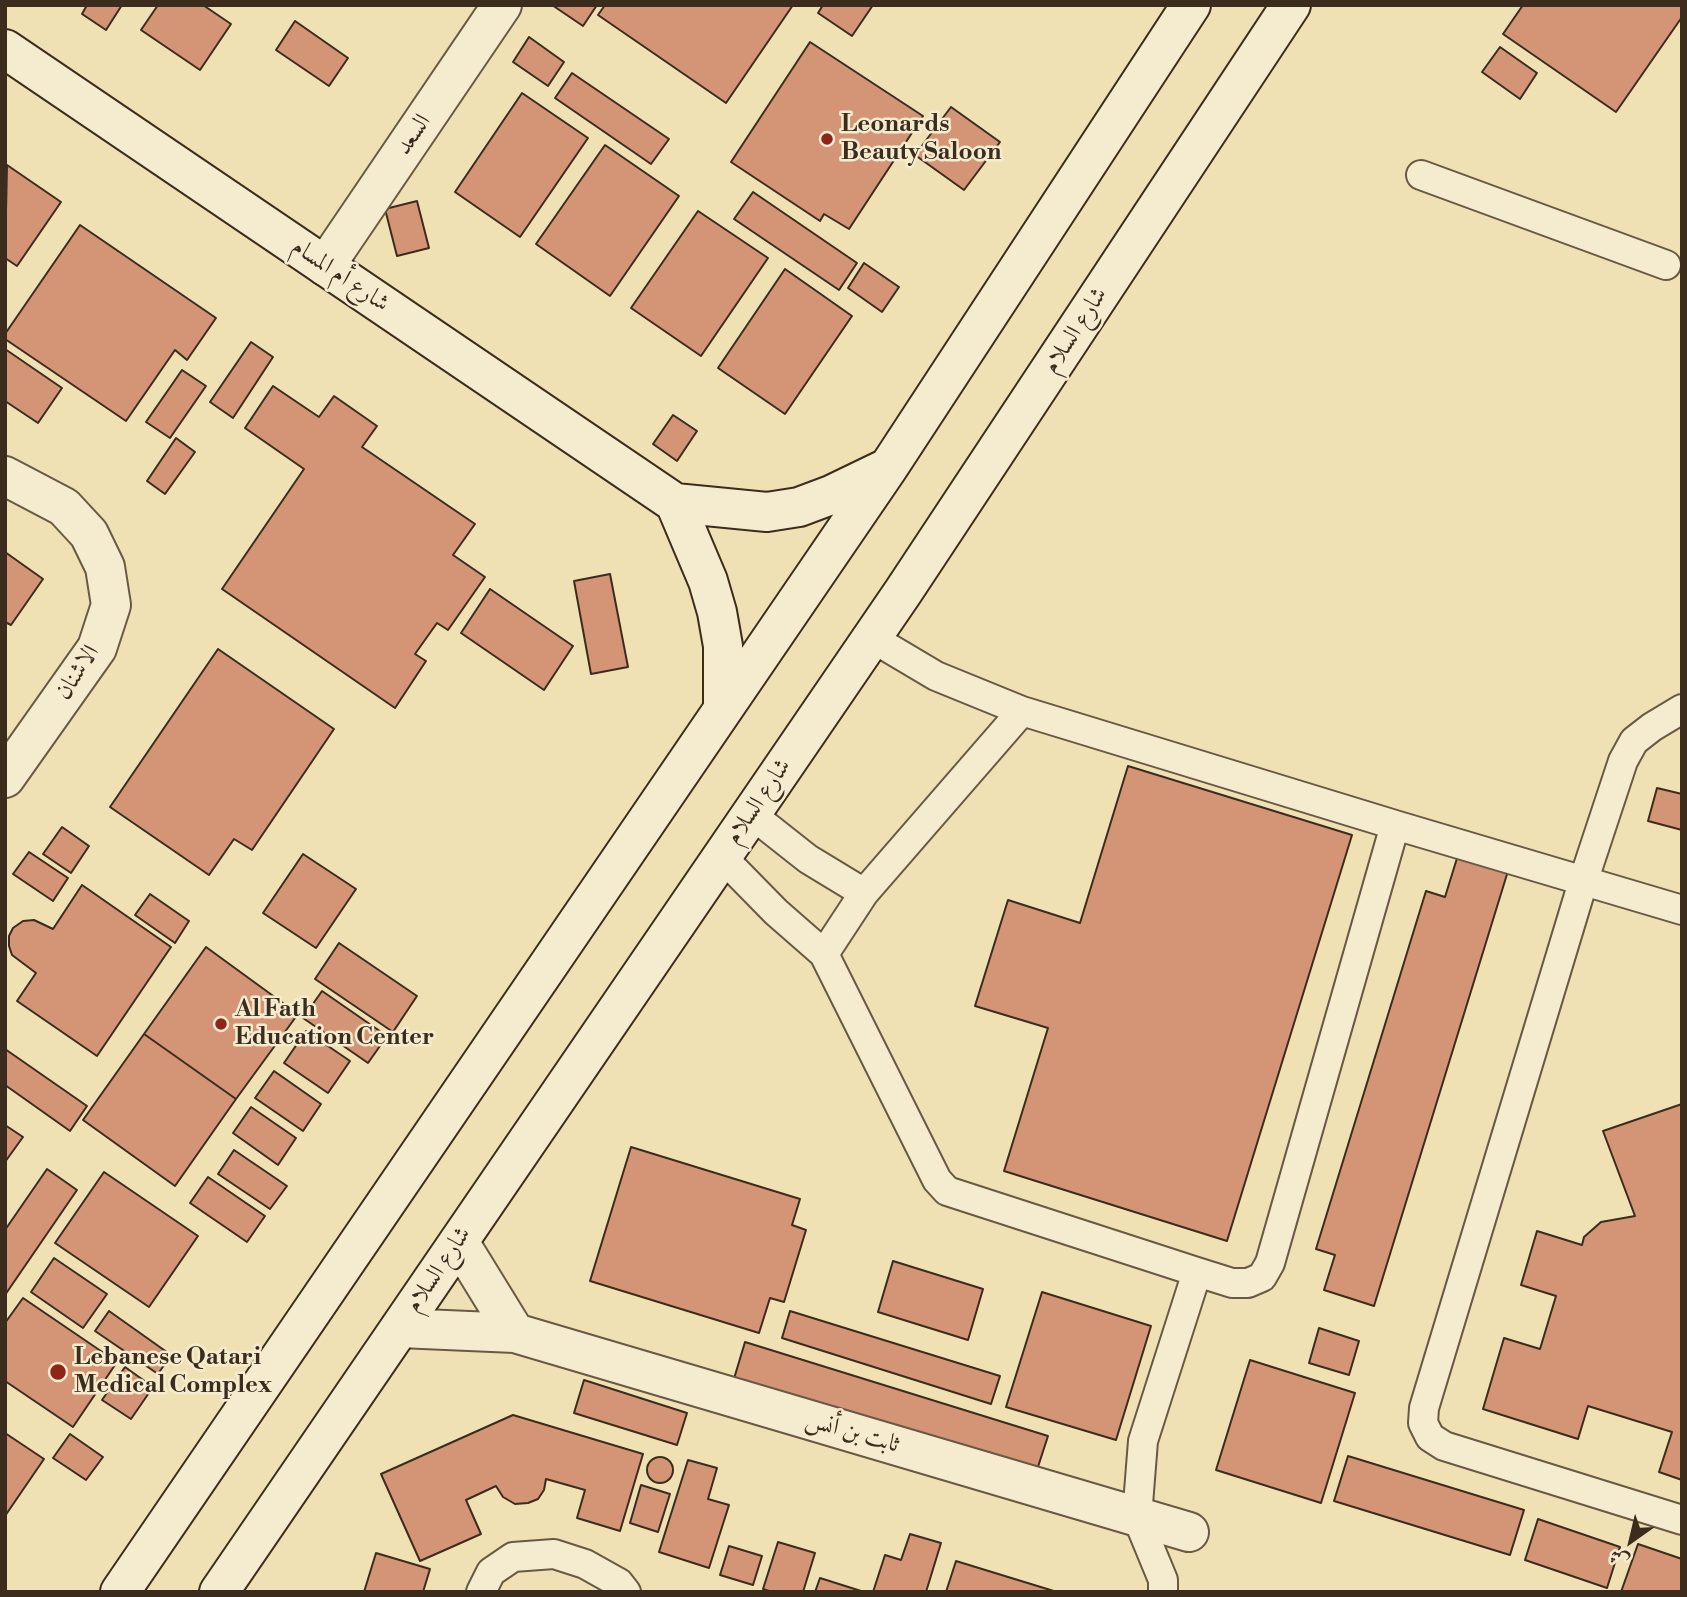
<!DOCTYPE html>
<meta charset="utf-8">
<style>
body{margin:0}
#map{position:relative;width:1687px;height:1597px;overflow:hidden;background:#f0e1b5;font-family:"Libre Bodoni",Amiri,serif}
canvas{display:block}
.frame{position:absolute;inset:0;border:7px solid #3b2c1e;pointer-events:none}
.north{position:absolute;left:1596px;top:1506px;width:70px;height:70px;-webkit-text-stroke:5px #f5eccf;paint-order:stroke;rotate:214deg;font-size:19px;font-weight:700;line-height:28px;text-align:center;color:#3b2c1e}
.north::after{content:'';display:block;margin:auto;width:24px;height:32px;background:#3b2c1e;clip-path:polygon(50% 0,100% 100%,50% 72%,0 100%)}
</style>
<div id="map">
<canvas width="1687" height="1597"></canvas>
<div class="frame"></div>
<div class="north">ش</div>
</div>
<script>
const ctx = document.querySelector('canvas').getContext('2d');
ctx.lineJoin = 'round';
function fillPath(path, color) { ctx.fillStyle = color; ctx.fill(path, 'evenodd'); }
const toPath = rows => new Path2D(rows.map(r => 'M' + r).join(''));
function strokePath(path, color, width, dash) { ctx.strokeStyle = color; ctx.lineWidth = width; ctx.lineCap = dash ? 'butt' : 'round'; ctx.setLineDash(dash || []); ctx.stroke(path); }
function label(font, color, halo, rows, align = 'center') {
  ctx.font = font + ' "Libre Bodoni",Amiri,serif'; ctx.lineWidth = 5; ctx.setLineDash([]); ctx.textBaseline = 'middle'; ctx.strokeStyle = halo; ctx.fillStyle = color; for (const [text, x, y, turn = 0] of rows) {
    ctx.save(); ctx.translate(x, y); ctx.rotate((+turn || 0) * Math.PI / 180); ctx.textAlign = isNaN(turn) ? turn : align; if (halo) ctx.strokeText(text, 0, 0); ctx.fillText(text, 0, 0); ctx.restore();
  }
}
const building = toPath([
 [87,5,122,5,106,30,82,14,87,5],
 [158,5,203,5,231,24,200,70,141,30,158,5],
 [552,5,597,5,583,26,552,5],
 [605,5,663,6,793,5,726,103,598,15,605,5],
 [823,5,873,5,852,36,818,13,823,5],
 [1523,5,1682,5,1682,17,1616,112,1503,34,1523,5],
 [295,21,348,58,329,86,276,50,295,21],
 [529,37,564,62,548,86,513,62,529,37],
 [810,42,923,116,849,229,824,214,820,221,731,162,810,42],
 [1500,47,1537,73,1520,99,1482,72,1500,47],
 [572,73,669,139,651,164,555,98,572,73],
 [522,93,588,138,520,237,455,192,522,93],
 [951,107,1000,142,964,190,915,155,951,107],
 [605,145,679,196,610,296,536,244,605,145],
 [7,165,61,202,17,266,5,258,7,165],
 [753,192,857,263,839,290,734,219,753,192],
 [417,201,429,248,397,256,385,209,417,201],
 [698,211,768,258,701,356,631,308,698,211],
 [80,225,216,318,187,360,175,350,126,421,5,339,5,334,80,225],
 [864,263,899,287,882,312,848,288,864,263],
 [785,269,852,316,785,414,718,368,785,269],
 [251,342,273,357,233,418,210,402,251,342],
 [5,349,62,388,38,423,5,401,5,349],
 [182,370,206,386,170,438,146,422,182,370],
 [273,386,319,417,334,396,377,426,362,447,475,524,453,555,485,577,448,630,437,623,415,654,426,661,395,708,222,589,304,469,245,428,273,386],
 [673,415,697,431,677,461,653,444,673,415],
 [176,438,195,452,165,494,147,481,176,438],
 [5,552,43,579,11,625,5,622,5,552],
 [610,574,628,667,591,674,574,581,610,574],
 [490,589,573,646,544,690,461,633,490,589],
 [218,649,334,729,252,850,234,839,209,875,110,807,218,649],
 [1128,766,1352,835,1227,1241,1004,1171,1048,1028,975,1006,1008,900,1080,923,1128,766],
 [1657,788,1682,794,1682,830,1648,821,1657,788],
 [62,827,89,846,71,873,43,854,62,827],
 [29,852,68,878,53,901,13,874,29,852],
 [303,854,356,889,316,948,263,913,303,854],
 [1458,855,1508,871,1374,1306,1324,1290,1335,1255,1316,1249,1426,891,1445,897,1458,855],
 [82,885,171,947,97,1056,17,1001,36,973,12,955,9,946,9,936,13,928,23,921,34,920,53,929,82,885],
 [150,894,189,921,175,943,135,915,150,894],
 [339,943,417,996,393,1032,315,979,339,943],
 [206,947,298,1014,236,1099,144,1034,206,947],
 [322,991,387,1036,368,1063,303,1018,322,991],
 [306,1031,350,1061,328,1093,284,1063,306,1031],
 [144,1034,236,1099,175,1186,83,1120,144,1034],
 [5,1049,87,1106,70,1131,5,1085,5,1049],
 [274,1071,321,1104,303,1131,255,1098,274,1071],
 [1682,1104,1682,1480,1659,1472,1672,1432,1588,1406,1578,1439,1483,1409,1504,1338,1540,1349,1556,1296,1521,1285,1537,1231,1582,1245,1584,1237,1601,1222,1635,1216,1603,1131,1682,1104],
 [251,1107,296,1138,278,1165,233,1133,251,1107],
 [5,1125,23,1137,5,1162,5,1125],
 [631,1147,800,1199,792,1225,806,1230,784,1302,770,1298,759,1333,590,1281,631,1147],
 [234,1150,287,1186,270,1209,218,1174,234,1150],
 [47,1169,77,1190,5,1295,5,1230,47,1169],
 [104,1172,198,1236,149,1307,55,1243,104,1172],
 [208,1177,265,1216,247,1242,190,1203,208,1177],
 [54,1258,107,1294,83,1328,31,1292,54,1258],
 [893,1261,983,1289,968,1340,878,1312,893,1261],
 [1042,1292,1151,1326,1116,1440,1006,1407,1042,1292],
 [23,1298,117,1362,73,1427,5,1381,5,1323,23,1298],
 [109,1311,171,1355,158,1374,95,1331,109,1311],
 [790,1311,1000,1376,991,1404,782,1338,790,1311],
 [1319,1328,1359,1341,1349,1375,1309,1363,1319,1328],
 [745,1342,1048,1436,1035,1476,733,1382,745,1342],
 [1250,1360,1355,1393,1321,1503,1216,1470,1250,1360],
 [125,1367,153,1387,131,1419,102,1400,125,1367],
 [584,1380,687,1413,677,1445,574,1413,584,1380],
 [513,1415,643,1454,620,1531,577,1518,585,1490,546,1479,544,1490,538,1499,528,1503,515,1504,503,1497,496,1486,466,1500,481,1534,420,1561,381,1474,513,1415],
 [5,1433,44,1459,5,1516,5,1433],
 [70,1434,103,1457,86,1480,53,1458,70,1434],
 [1348,1456,1524,1510,1510,1555,1334,1501,1348,1456],
 '647 1470a13 13 0 1 1 26 0a13 13 0 1 1-26 0Z',
 [688,1460,717,1468,708,1499,729,1505,709,1568,659,1552,688,1460],
 [641,1485,670,1494,658,1532,630,1523,641,1485],
 [1538,1519,1620,1547,1607,1588,1525,1560,1538,1519],
 [910,1534,941,1543,926,1592,873,1592,885,1555,901,1560,910,1534],
 [778,1542,815,1553,803,1592,772,1592,763,1589,778,1542],
 [1638,1544,1682,1559,1682,1592,1621,1592,1638,1544],
 [729,1546,762,1556,753,1585,720,1575,729,1546],
 [376,1553,430,1569,423,1592,364,1592,376,1553],
 [956,1561,1057,1592,946,1592,956,1561],
 [820,1578,861,1591,861,1592,815,1592,820,1578]
]);
fillPath(building, '#d49476');
strokePath(building, '#3b2c1e', 2);
const lane = toPath([
 [1421,175,1666,265],
 [872,638,936,676,1022,711],
 [1682,709,1652,727,1634,741,1623,761,1583,882,1424,1408,1423,1423,1430,1437,1444,1446,1682,1520],
 [1022,711,1395,825,1270,1263,1262,1277,1248,1283,1232,1283,1197,1272,947,1191,937,1180,824,954,864,893,1022,711],
 [751,814,808,859,864,893],
 [1395,825,1682,910],
 [722,857,776,912,824,954],
 [481,1592,491,1572,513,1557,554,1554,585,1564,619,1583,626,1592],
 [1163,1592,1163,1580,1137,1517,1143,1441,1197,1272]
]);
const street = toPath([
 [325,266,502,5],
 [5,476,64,507,89,534,105,567,111,605,97,648,5,778],
 [459,1242,515,1333],
 [400,1328,515,1333,1189,1532]
]);
const secondary = toPath([
 [5,49,675,503,767,512,799,507,831,495,887,468],
 [675,503,708,581,717,612,723,646,723,708],
 [120,1592,888,468,1191,5],
 [219,1592,903,592,1291,5]
]);
strokePath(lane, '#685944', 32);
strokePath(street, '#685944', 42);
strokePath(secondary, '#3b2c1e', 42);
strokePath(lane, '#f5eccf', 28);
strokePath(street, '#f5eccf', 38);
strokePath(secondary, '#f5eccf', 38);
for (const [x, y, r, color] of [
 [827,139,7,"#8f2418"],
 [221,1024,7,"#8f2418"],
 [58,1372,9,"#8f2418"]
]) { const dot = new Path2D(); dot.arc(x, y, r, 0, 2 * Math.PI); ctx.fillStyle = color; ctx.fill(dot); strokePath(dot, '#f5eccf', 2.5); }
label('bold 24px', '#3b2c1e', '#f5eccf', [
 ["Leonards",841,125],
 ["Beauty Saloon",841,153],
 ["Al Fath",235,1010],
 ["Education Center",235,1038],
 ["Lebanese Qatari",74,1358],
 ["Medical Complex",74,1386]
], 'left');
label('24px', '#3b2c1e', '#f5eccf', [
 ["السعد",414,135,-56],
 ["شارع أم المسام",340,276,34],
 ["شارع السلام",1076,331,-57],
 ["الاشنان",78,673,-57],
 ["شارع السلام",759,802,-56],
 ["شارع السلام",439,1270,-56],
 ["ثابت بن أنس",852,1433,16]
]);
</script>
